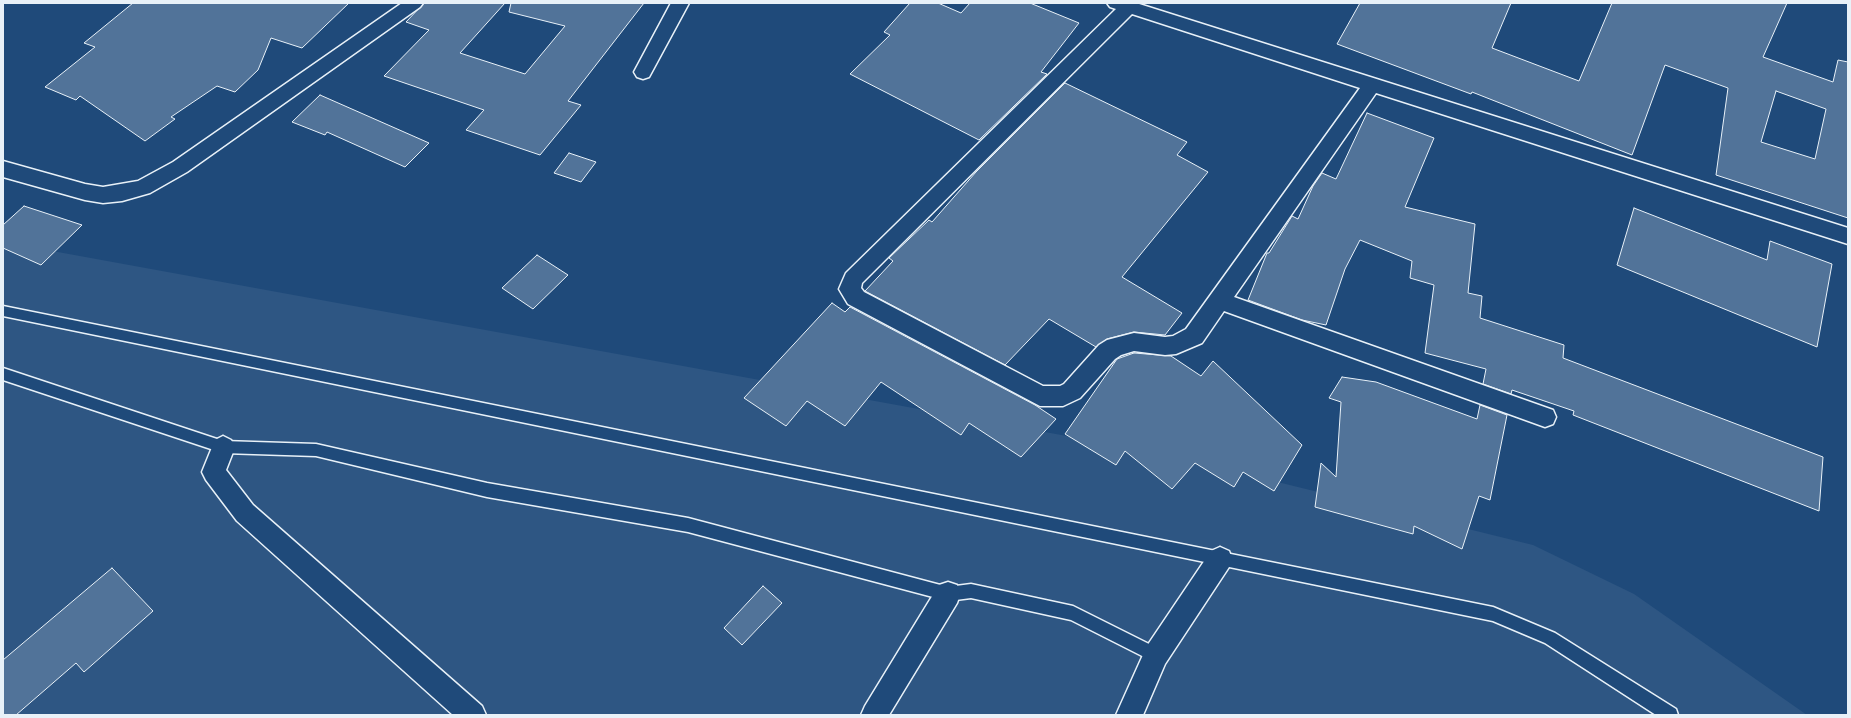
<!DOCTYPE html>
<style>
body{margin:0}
#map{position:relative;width:1851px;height:718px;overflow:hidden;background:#1f4a7a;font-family:Sriracha,sans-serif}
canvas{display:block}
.frame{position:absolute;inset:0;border:4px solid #e8f1f8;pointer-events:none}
</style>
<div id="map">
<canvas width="1851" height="718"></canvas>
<div class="frame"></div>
</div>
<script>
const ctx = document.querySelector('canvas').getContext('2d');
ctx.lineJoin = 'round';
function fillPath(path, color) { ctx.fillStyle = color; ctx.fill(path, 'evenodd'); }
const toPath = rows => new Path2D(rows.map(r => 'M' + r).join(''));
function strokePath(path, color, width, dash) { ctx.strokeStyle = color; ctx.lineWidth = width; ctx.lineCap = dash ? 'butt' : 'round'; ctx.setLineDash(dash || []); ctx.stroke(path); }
fillPath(toPath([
 [3,242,1160,453,1533,545,1634,594,1807,715,3,715]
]), '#2e5683');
const building = toPath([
 [133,3,349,3,302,48,271,38,258,70,235,92,217,86,171,117,175,119,145,141,80,96,76,100,45,87,95,47,84,43,133,3],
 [424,3,505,3,460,53,525,74,565,26,509,12,511,3,644,3,568,101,581,105,540,155,466,130,484,110,384,76,429,30,406,22,424,3],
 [910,3,938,3,961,13,970,3,1030,3,1079,23,1041,72,1047,74,979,140,850,74,890,35,884,32,910,3],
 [1360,3,1511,3,1492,48,1579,81,1612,3,1787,3,1763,57,1833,82,1838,60,1848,62,1848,218,1716,175,1728,88,1665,65,1632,155,1472,92,1471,94,1337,44,1360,3],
 [1776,91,1826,109,1815,159,1761,142,1776,91],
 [1065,83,1187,142,1177,155,1208,172,1122,277,1182,313,1165,335,1134,332,1107,339,1096,347,1049,319,1005,365,865,291,893,261,889,258,929,220,932,222,976,172,1065,83],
 [320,95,429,143,405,167,327,132,325,135,292,122,320,95],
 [1367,113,1434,138,1405,207,1475,224,1468,293,1482,296,1480,318,1564,345,1563,358,1823,457,1819,511,1573,415,1574,411,1512,390,1511,394,1483,384,1486,369,1425,353,1434,285,1410,278,1412,261,1360,240,1345,269,1326,325,1302,320,1248,300,1267,253,1269,253,1292,216,1298,219,1313,186,1322,173,1336,179,1367,113],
 [569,153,596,162,581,182,554,173,569,153],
 [24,206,82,225,41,265,3,248,3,225,24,206],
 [1634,208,1767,260,1770,241,1832,264,1817,347,1617,265,1634,208],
 [537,255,568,275,533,309,502,288,537,255],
 [832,303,845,312,850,307,1035,405,1056,419,1021,457,969,423,961,435,881,382,845,426,807,401,786,426,744,398,832,303],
 [1134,353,1171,356,1201,376,1213,361,1302,445,1274,491,1243,472,1234,487,1195,463,1172,489,1125,451,1116,465,1065,434,1117,359,1134,353],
 [1342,377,1376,382,1477,419,1480,405,1507,415,1490,500,1479,496,1462,549,1414,526,1413,534,1315,507,1321,463,1336,477,1341,402,1329,398,1342,377],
 [112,568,153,611,84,672,76,663,16,715,3,715,3,660,112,568],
 [763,586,782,603,742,645,724,628,763,586]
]);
fillPath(building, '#517399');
strokePath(building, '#e8f1f8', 1);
const service = toPath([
 [3,306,1493,607,1555,633,1676,709,1678,715,1656,715,1545,643,1493,621,3,316,3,306],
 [3,368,223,441,316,444,487,483,688,518,948,587,971,584,1073,606,1161,650,1164,655,1161,660,1156,663,1071,620,971,598,948,601,688,532,487,497,316,456,223,453,3,380,3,368]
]);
const minor = toPath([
 [402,3,423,3,420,7,187,172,150,193,122,201,103,203,85,200,3,177,3,161,85,184,103,187,138,181,173,162,402,3],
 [671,3,689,3,649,77,643,79,637,77,634,72,671,3],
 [1107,3,1136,3,1848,228,1848,244,1376,93,1234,297,1553,410,1556,417,1553,424,1545,427,1224,311,1202,343,1176,354,1165,355,1134,351,1121,355,1115,359,1080,398,1063,406,1040,406,848,304,839,289,846,273,1116,9,1110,7,1107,3],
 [1132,14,1360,88,1186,329,1173,336,1165,337,1134,333,1107,340,1099,345,1064,384,1060,386,1043,386,864,292,861,288,862,283,1132,14],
 [223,436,231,440,235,447,226,470,253,505,482,706,486,715,453,715,237,521,206,480,202,472,215,440,223,436],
 [1220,547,1229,551,1232,559,1229,567,1165,664,1143,715,1116,715,1147,646,1211,551,1220,547],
 [948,582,957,585,960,594,957,603,889,715,861,715,865,706,939,585,948,582]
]);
strokePath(service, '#e8f1f8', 3);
strokePath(minor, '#e8f1f8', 3);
fillPath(service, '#1f4a7a');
fillPath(minor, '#1f4a7a');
</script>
